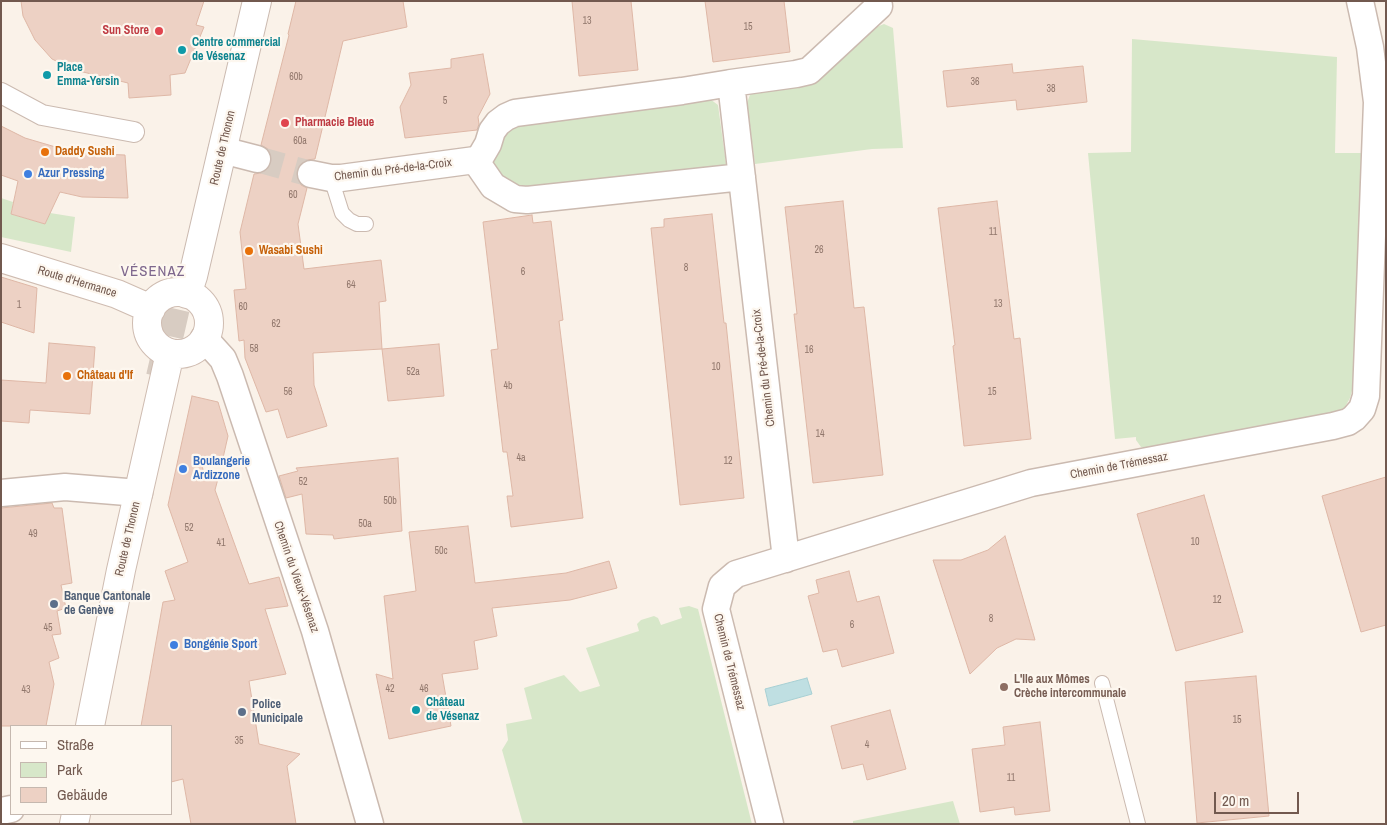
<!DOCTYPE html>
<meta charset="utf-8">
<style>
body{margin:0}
#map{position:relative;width:1387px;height:825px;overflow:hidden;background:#faf2e9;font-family:"Archivo Narrow",sans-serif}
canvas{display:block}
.frame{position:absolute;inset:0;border:2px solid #72594f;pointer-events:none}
.legend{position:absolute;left:10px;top:725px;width:162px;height:90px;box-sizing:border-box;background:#fdf7ef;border:1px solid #c5b8af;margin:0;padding:6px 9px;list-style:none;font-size:15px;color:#72594f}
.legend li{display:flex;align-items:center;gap:10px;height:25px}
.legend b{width:25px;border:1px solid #c5b8af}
.scale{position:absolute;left:1214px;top:792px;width:85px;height:22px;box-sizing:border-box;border:2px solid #72594f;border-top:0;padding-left:6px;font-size:15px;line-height:18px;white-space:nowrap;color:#72594f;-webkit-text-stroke:4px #fdf7ef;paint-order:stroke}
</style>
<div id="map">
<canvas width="1387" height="825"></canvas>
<div class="frame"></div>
<ul class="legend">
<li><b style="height:6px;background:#fff"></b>Straße</li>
<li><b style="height:14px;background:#d7e7c9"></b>Park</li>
<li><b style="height:14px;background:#edd1c4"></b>Gebäude</li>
</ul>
<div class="scale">20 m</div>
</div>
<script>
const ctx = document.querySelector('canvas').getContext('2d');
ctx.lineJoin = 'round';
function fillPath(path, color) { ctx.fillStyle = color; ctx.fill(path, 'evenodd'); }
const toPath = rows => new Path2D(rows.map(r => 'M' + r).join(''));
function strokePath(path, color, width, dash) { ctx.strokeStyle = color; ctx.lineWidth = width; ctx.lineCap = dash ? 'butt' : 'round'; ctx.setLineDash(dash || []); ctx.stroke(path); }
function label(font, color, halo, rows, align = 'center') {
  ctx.font = font + ' "Archivo Narrow",sans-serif'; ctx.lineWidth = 4.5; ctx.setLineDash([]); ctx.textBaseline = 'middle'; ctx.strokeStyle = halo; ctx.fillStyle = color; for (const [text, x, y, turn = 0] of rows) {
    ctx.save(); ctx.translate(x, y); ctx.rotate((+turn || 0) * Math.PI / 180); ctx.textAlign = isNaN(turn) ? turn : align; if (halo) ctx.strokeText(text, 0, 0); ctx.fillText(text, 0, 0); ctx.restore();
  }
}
fillPath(toPath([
 [884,24,893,28,903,148,872,149,755,164,747,103,751,92,869,30],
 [1132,39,1337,57,1335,153,1363,153,1353,387,1350,398,1345,407,1338,412,1146,448,1141,447,1136,440,1136,437,1115,439,1088,153,1131,152],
 [710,99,718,105,727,171,516,191,487,164,514,123],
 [1,198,13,202,11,214,45,224,50,213,75,217,71,252,1,237],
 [689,606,698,609,752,824,523,824,502,750,508,740,506,724,532,719,524,688,564,675,580,692,600,686,586,648,639,631,637,624,641,620,654,616,658,618,661,625,682,618,679,608],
 [953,801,960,824,853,824,853,821]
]), '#d7e7c9');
const water = toPath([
 [807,678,812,694,769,706,765,689,807,678]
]);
fillPath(water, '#bfdfe2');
strokePath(water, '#a7cfd3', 1);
const building = toPath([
 [21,1,204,1,196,25,204,27,185,73,170,75,171,95,129,98,128,83,75,70,52,59,35,40,23,16,21,1],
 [296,1,403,1,407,27,343,41,315,159,306,160,299,164,296,172,297,179,301,185,307,188,298,224,304,269,381,260,386,301,379,302,382,349,313,353,314,385,327,426,287,438,278,409,266,412,245,358,244,340,239,341,234,290,246,289,240,232,254,174,261,173,267,170,272,162,271,155,268,149,261,145,289,35,288,34,296,1],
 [572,1,631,1,638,70,579,76,572,1],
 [705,1,784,1,790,52,713,62,705,1],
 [483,54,490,94,478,117,479,124,477,130,405,138,400,107,411,85,409,73,451,68,451,59,483,54],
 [1012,64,1013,73,1083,66,1087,102,1017,110,1016,100,947,107,943,71,1012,64],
 [1,126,25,138,76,153,125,155,128,198,82,197,60,192,45,224,11,214,18,181,1,175,1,126],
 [843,201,854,308,864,307,883,475,813,483,794,314,797,314,785,207,843,201],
 [997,201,1014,339,1020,338,1031,439,964,446,953,346,955,345,938,208,997,201],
 [712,214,724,323,726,323,744,498,680,505,651,228,664,227,664,219,712,214],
 [532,215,533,223,551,221,563,320,559,321,583,518,511,527,507,496,513,496,507,452,503,452,491,350,498,349,483,222,532,215],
 [1,277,37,288,34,333,1,322,1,277],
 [49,343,95,347,90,414,30,410,29,423,1,421,1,380,46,383,49,343],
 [439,344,444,396,388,401,382,349,439,344],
 [192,396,218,402,228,436,223,458,202,464,204,476,219,475,215,490,249,584,279,577,288,606,265,609,286,674,249,681,259,744,300,754,287,766,296,824,191,824,183,779,171,782,171,726,141,726,163,602,175,600,165,571,188,562,168,505,192,396],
 [398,458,402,531,334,539,333,535,306,534,302,494,286,498,279,476,298,471,296,468,398,458],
 [1386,477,1386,625,1361,632,1322,496,1386,477],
 [1204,495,1243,632,1176,651,1137,514,1204,495],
 [52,503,54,508,62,508,72,583,61,585,66,608,57,611,61,634,52,635,59,658,49,662,54,684,46,726,1,726,1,508,52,503],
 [468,526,475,583,566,573,609,561,617,588,570,600,492,608,497,636,474,641,478,669,442,674,451,726,389,739,376,674,393,679,384,596,416,591,409,532,468,526],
 [1005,536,1035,640,1016,639,997,648,970,674,933,560,961,560,988,550,1005,536],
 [849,571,857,602,879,596,894,653,842,667,837,649,823,652,808,596,819,593,816,580,849,571],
 [1256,676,1269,816,1197,823,1185,682,1256,676],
 [890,710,906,769,867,780,863,764,842,769,831,726,890,710],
 [1040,722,1050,811,1015,815,1014,807,980,812,972,749,1005,745,1003,727,1040,722]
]);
fillPath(building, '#edd1c4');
strokePath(building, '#deb7a6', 1);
strokePath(toPath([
 [257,159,311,174]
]), '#d8ccc2', 26, [26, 13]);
strokePath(toPath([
 [160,377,185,268]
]), '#d8ccc2', 28, [28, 14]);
const service = toPath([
 [331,178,342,213,349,220,357,224,366,224],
 [1102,683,1138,824]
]);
const pedestrian = toPath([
 [1,93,42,115,134,132]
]);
const minor = toPath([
 [222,150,257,159],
 [475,160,481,156,488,144,492,131,498,123,506,117,515,113,682,91,731,83],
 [311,174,331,178,341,178,475,160,493,186,515,199,527,200,742,177],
 [204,338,223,359,230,376,315,631,370,824],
 [1,493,65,487,139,493],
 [786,559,731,83,796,74,809,71,879,6],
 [1,811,11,809],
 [770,824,716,609,722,586,736,574,1031,483,1333,426,1348,422,1354,418,1362,409,1366,396,1377,102,1370,47,1360,1]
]);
const tertiary = toPath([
 [187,294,193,276,257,1]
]);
const secondary = toPath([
 [1,258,117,294,151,309],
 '147 323a31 31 0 1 1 62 0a31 31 0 1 1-62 0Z',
 [90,726,121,570,170,353],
 [74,824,76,814]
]);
strokePath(service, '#cbbab0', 16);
strokePath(pedestrian, '#cbbab0', 22);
strokePath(minor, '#cbbab0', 29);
strokePath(tertiary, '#cbbab0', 30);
strokePath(secondary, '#cfbcb1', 30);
strokePath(service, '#fff', 14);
strokePath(pedestrian, '#fff', 20);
strokePath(minor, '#fff', 26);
strokePath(tertiary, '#fff', 28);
strokePath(secondary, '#fff', 28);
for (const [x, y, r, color] of [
 [159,31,5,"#e0444e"],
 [182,50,5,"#0f9aa8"],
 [47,75,5,"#0f9aa8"],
 [285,123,5,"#e0444e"],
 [45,152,5,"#e8710a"],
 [28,174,5,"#3f7fe0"],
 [249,251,5,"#e8710a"],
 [67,376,5,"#e8710a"],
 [183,469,5,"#3f7fe0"],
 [54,604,5,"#5c6f8a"],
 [174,645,5,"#3f7fe0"],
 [1004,687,5,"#8d6e63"],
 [416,710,5,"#0f9aa8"],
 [242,712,5,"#5c6f8a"]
]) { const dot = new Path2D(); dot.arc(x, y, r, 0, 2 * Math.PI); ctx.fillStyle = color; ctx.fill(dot); strokePath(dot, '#fdf7ef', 2); }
label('10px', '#91776c', null, [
 ["13",587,21],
 ["15",748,27],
 ["60b",296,77],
 ["36",975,82],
 ["38",1051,89],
 ["5",445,101],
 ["60a",300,141],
 ["60",293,195],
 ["11",993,232],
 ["26",819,250],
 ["8",686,268],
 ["6",523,272],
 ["64",351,285],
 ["13",998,304],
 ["1",19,305],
 ["60",243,307],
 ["62",276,324],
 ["58",254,349],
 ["16",809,350],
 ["10",716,367],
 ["52a",413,372],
 ["4b",508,386],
 ["56",288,392],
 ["15",992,392],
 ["14",820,434],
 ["4a",521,458],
 ["12",728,461],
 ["52",303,482],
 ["50b",390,501],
 ["50a",365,524],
 ["52",189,528],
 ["49",33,534],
 ["10",1195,542],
 ["41",221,543],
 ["50c",441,551],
 ["12",1217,600],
 ["8",991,619],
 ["6",852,625],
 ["45",48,628],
 ["42",390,689],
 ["46",424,689],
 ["43",26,690],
 ["15",1237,720],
 ["35",239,741],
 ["4",867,745],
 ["11",1011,778]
]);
label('bold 12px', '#be3a42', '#fdf7ef', [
 ["Sun Store",149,31],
 ["Pharmacie Bleue",295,123,"left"]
], 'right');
label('bold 12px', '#0d838f', '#fdf7ef', [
 ["Centre commercial",192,43],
 ["de Vésenaz",192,57],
 ["Place",57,68],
 ["Emma-Yersin",57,82],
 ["Château",426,703],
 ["de Vésenaz",426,717]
], 'left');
label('12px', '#72594f', '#fdf7ef', [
 ["Route de Thonon",223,148,-77],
 ["Chemin du Pré-de-la-Croix",393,170,-7],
 ["Route d'Hermance",77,282,17],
 ["Chemin du Pré-de-la-Croix",764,368,-97],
 ["Chemin de Trémessaz",1119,466,-11],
 ["Route de Thonon",128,539,-77],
 ["Chemin du Vieux-Vésenaz",296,577,71],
 ["Chemin de Trémessaz",729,662,76]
]);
label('bold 12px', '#c56008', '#fdf7ef', [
 ["Daddy Sushi",55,152],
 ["Wasabi Sushi",259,251],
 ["Château d'If",77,376]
], 'left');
label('bold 12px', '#366cbe', '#fdf7ef', [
 ["Azur Pressing",38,174],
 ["Boulangerie",193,462],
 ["Ardizzone",193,476],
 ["Bongénie Sport",184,645]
], 'left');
label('bold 12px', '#4e5e75', '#fdf7ef', [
 ["Banque Cantonale",64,597],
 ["de Genève",64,611],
 ["Police",252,705],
 ["Municipale",252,719]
], 'left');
label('bold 12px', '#785e54', '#fdf7ef', [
 ["L'Ile aux Mômes",1014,680],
 ["Crèche intercommunale",1014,694]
], 'left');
ctx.letterSpacing = '1px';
label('15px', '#7e678d', '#fdf7ef', [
 ["VÉSENAZ",153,272]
]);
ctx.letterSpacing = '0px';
</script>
